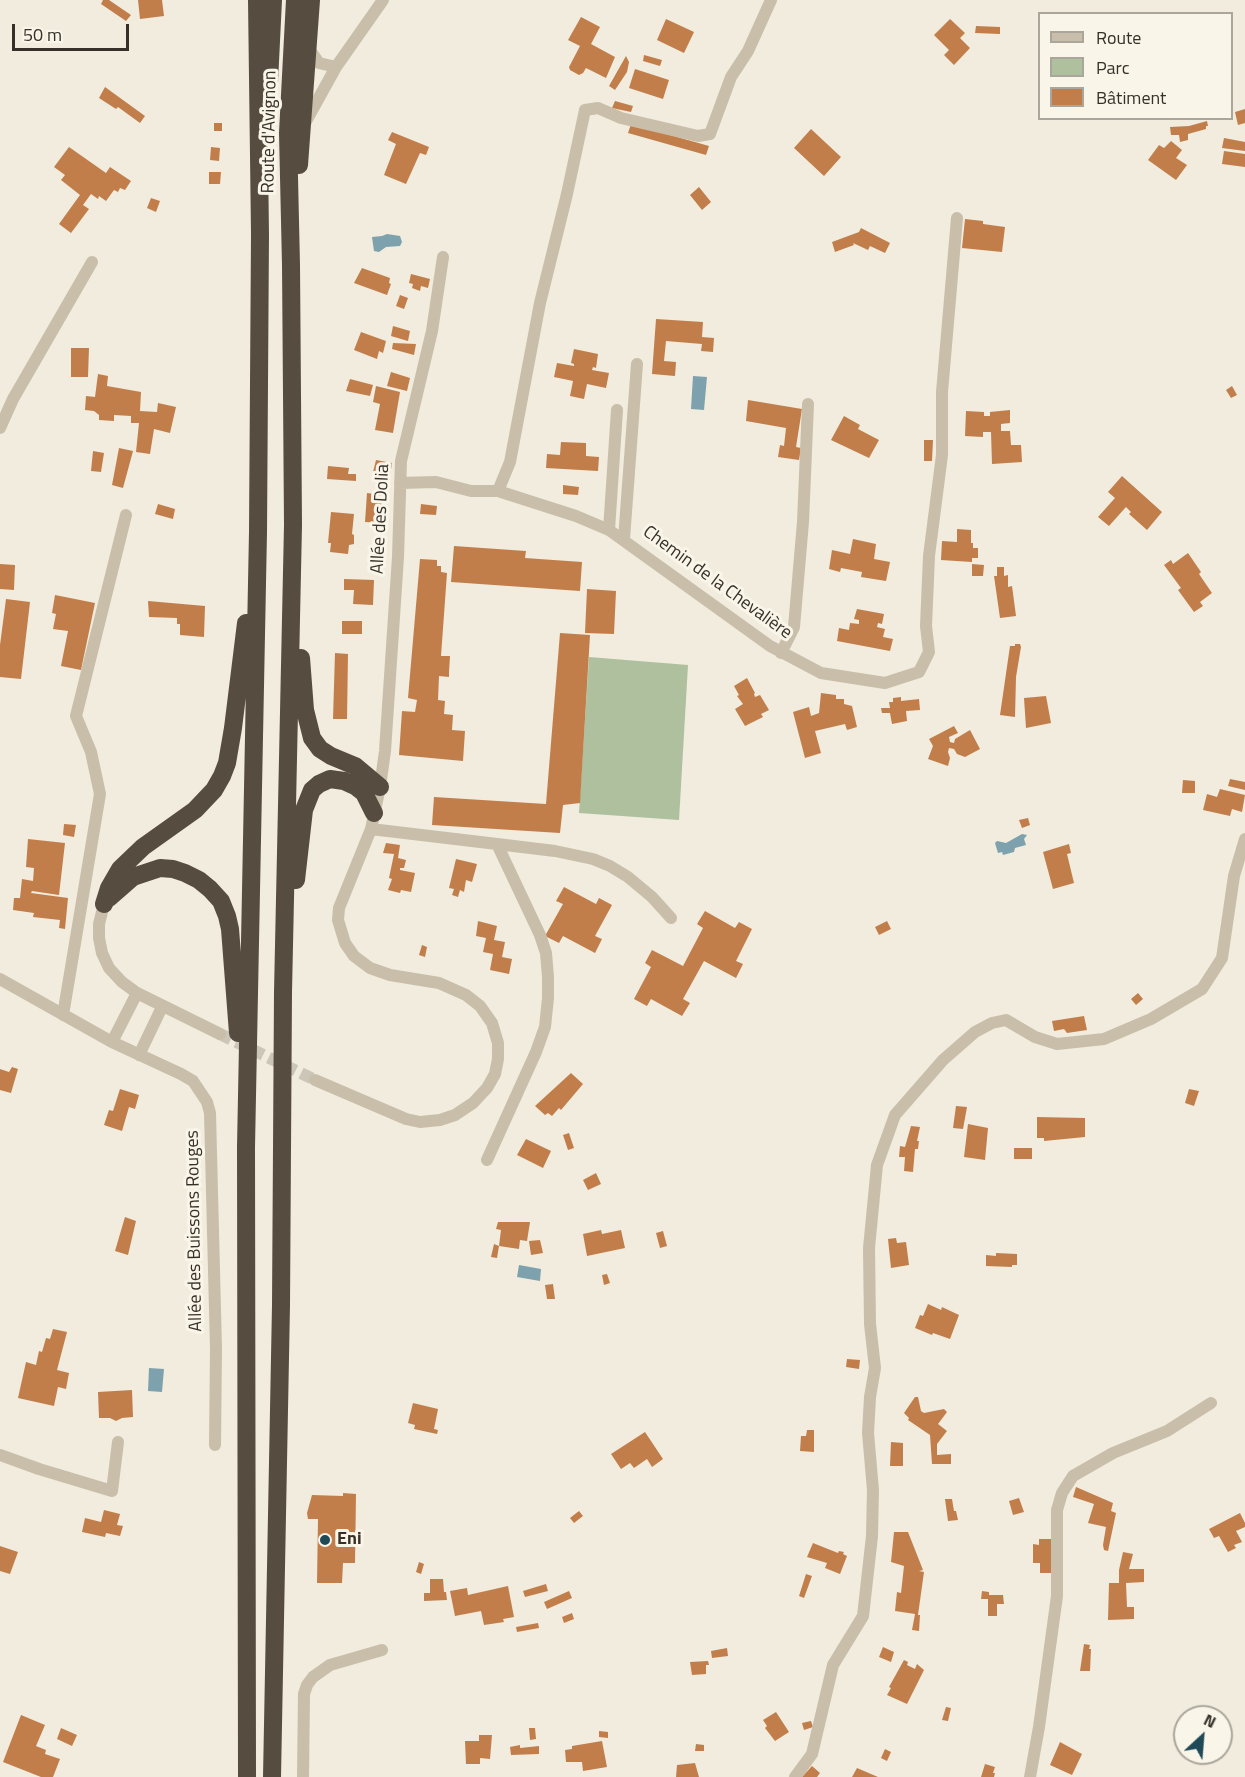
<!DOCTYPE html>
<meta charset="utf-8">
<style>
body{margin:0}
#map{position:relative;width:1245px;height:1777px;overflow:hidden;background:#f1ecdd;font-family:"Titillium Web",sans-serif}
canvas{display:block}
.legend{position:absolute;left:1038px;top:12px;width:195px;height:108px;box-sizing:border-box;background:#f9f5e9;border:2px solid #aba69c;margin:0;padding:8px 10px;list-style:none;font-size:18px;color:#373029}
.legend li{display:flex;align-items:center;gap:12px;height:30px}
.legend b{width:30px;border:2px solid #aba69c}
.north{position:absolute;left:1173px;top:1705px;width:60px;height:60px;box-sizing:border-box;background:#f9f5e9;border:2px solid #aba69c;border-radius:50%;rotate:26deg;font-size:16px;font-weight:700;line-height:24px;text-align:center;color:#373029}
.north::after{content:'';display:block;margin:auto;width:21px;height:27px;background:#204957;clip-path:polygon(50% 0,100% 100%,50% 72%,0 100%)}
.scale{position:absolute;left:12px;top:24px;width:117px;height:27px;box-sizing:border-box;border:3px solid #373029;border-top:0;padding-left:8px;font-size:18px;line-height:21px;white-space:nowrap;color:#373029;-webkit-text-stroke:4px #f9f5e9;paint-order:stroke}
</style>
<div id="map">
<canvas width="1245" height="1777"></canvas>
<ul class="legend">
<li><b style="height:8px;background:#c9bea9"></b>Route</li>
<li><b style="height:16px;background:#aec09e"></b>Parc</li>
<li><b style="height:16px;background:#c17e4b"></b>Bâtiment</li>
</ul>
<div class="north">N</div>
<div class="scale">50 m</div>
</div>
<script>
const ctx = document.querySelector('canvas').getContext('2d');
ctx.lineJoin = 'round';
function fillPath(path, color) { ctx.fillStyle = color; ctx.fill(path, 'evenodd'); }
const toPath = rows => new Path2D(rows.map(r => 'M' + r).join(''));
function strokePath(path, color, width, dash) { ctx.strokeStyle = color; ctx.lineWidth = width; ctx.lineCap = dash ? 'butt' : 'round'; ctx.setLineDash(dash || []); ctx.stroke(path); }
function label(font, color, halo, rows, align = 'center') {
  ctx.font = font + ' "Titillium Web",sans-serif'; ctx.lineWidth = 6; ctx.setLineDash([]); ctx.textBaseline = 'middle'; ctx.strokeStyle = halo; ctx.fillStyle = color; for (const [text, x, y, turn = 0] of rows) {
    ctx.save(); ctx.translate(x, y); ctx.rotate((+turn || 0) * Math.PI / 180); ctx.textAlign = isNaN(turn) ? turn : align; if (halo) ctx.strokeText(text, 0, 0); ctx.fillText(text, 0, 0); ctx.restore();
  }
}
fillPath(toPath([
 [589,657,688,665,679,820,579,813]
]), '#aec09e');
fillPath(toPath([
 [387,234,400,236,402,242,400,246,386,247,379,252,374,251,372,237,382,236],
 [693,376,707,377,704,410,691,409],
 [1022,834,1027,835,1024,839,1026,845,1015,848,1014,852,1003,855,1002,852,998,853,995,843,997,841,1006,843],
 [519,1265,541,1269,540,1281,517,1277],
 [149,1368,164,1369,162,1392,148,1391]
]), '#7da2ad');
fillPath(toPath([
 [103,0,109,0,131,15,126,21,101,4],
 [138,0,162,0,164,16,140,19],
 [581,17,600,27,591,44,615,57,606,78,586,68,583,73,579,75,570,70,569,67,580,46,568,40],
 [666,19,694,32,684,53,657,40],
 [950,19,965,33,960,38,970,48,954,65,944,55,949,50,934,35],
 [976,26,1000,27,1000,34,975,33],
 [644,55,662,60,660,66,643,61],
 [626,56,629,62,627,72,615,90,609,86],
 [635,69,669,80,663,99,629,88],
 [105,87,145,116,140,123,118,107,116,109,99,98],
 [615,101,633,106,631,112,612,108],
 [1245,109,1245,123,1238,125,1235,112],
 [1207,121,1208,126,1206,126,1206,129,1188,134,1188,140,1180,142,1179,135,1171,135,1170,127,1189,126],
 [214,123,222,123,222,131,214,131],
 [631,124,709,146,706,155,628,133],
 [811,129,841,157,824,176,794,148],
 [392,132,429,147,426,155,420,153,406,184,384,175,396,144,388,140],
 [1224,138,1245,142,1245,151,1222,148],
 [1171,141,1182,150,1176,158,1187,165,1176,180,1148,160,1159,145,1164,148],
 [69,147,106,173,110,167,131,181,125,190,120,188,118,192,114,190,106,201,99,196,98,199,91,194,83,205,89,209,71,233,59,224,80,195,61,180,65,175,54,167],
 [211,147,220,148,219,161,210,160],
 [1224,151,1245,154,1245,167,1222,164],
 [209,172,221,172,220,184,209,184],
 [699,187,711,202,702,210,690,195],
 [151,198,160,201,156,212,147,208],
 [965,219,983,221,983,224,1005,227,1002,252,962,248],
 [861,228,890,243,885,253,870,246,868,250,853,243,854,245,835,252,832,242,859,232],
 [362,268,390,278,389,283,391,284,387,295,354,283],
 [411,274,430,279,428,288,421,286,420,291,412,288,413,284,409,283],
 [400,295,408,298,404,309,396,306],
 [656,319,703,322,702,337,714,338,713,352,701,351,702,344,666,341,664,361,676,362,675,376,652,374],
 [393,326,410,331,408,341,391,336],
 [361,332,386,341,383,353,379,351,377,359,354,350],
 [393,343,416,344,414,355,392,349],
 [71,348,89,348,88,377,71,377],
 [574,349,598,354,596,368,593,367,592,370,609,373,606,388,587,384,584,399,570,396,573,381,554,377,557,363,574,366,574,364,571,363],
 [391,372,410,378,407,391,387,386],
 [98,374,108,376,107,386,141,392,140,411,157,412,158,403,176,407,170,433,154,429,150,454,136,452,139,423,131,423,131,416,114,415,114,421,99,420,99,415,94,411,85,410,86,396,95,397],
 [350,379,373,385,370,396,346,391],
 [376,386,400,392,393,433,375,430,380,404,373,402],
 [1232,386,1237,395,1231,398,1226,390],
 [748,400,802,409,796,447,801,448,799,460,778,457,780,445,784,446,786,428,746,421],
 [1010,410,1010,423,1001,424,1001,431,1010,431,1011,445,1021,445,1022,462,992,464,991,432,983,432,983,437,965,436,966,411,984,412,984,416,990,416,990,412],
 [844,416,860,425,858,429,879,440,869,458,831,440],
 [924,440,933,440,932,461,924,461],
 [561,442,586,443,586,456,599,457,598,471,546,468,547,454,560,455],
 [119,448,133,451,123,488,112,485],
 [93,451,104,453,101,472,91,471],
 [376,460,392,463,390,475,373,472],
 [328,466,349,468,348,474,356,474,356,481,327,479],
 [1122,476,1162,512,1147,530,1129,514,1131,512,1126,507,1109,526,1098,517,1115,498,1108,492],
 [563,485,579,487,578,495,563,494],
 [367,493,382,495,380,523,365,522],
 [158,504,175,509,173,519,155,514],
 [421,504,437,506,436,515,420,514],
 [331,512,354,514,352,534,354,535,354,544,349,545,348,554,330,552,331,543,328,543],
 [957,529,971,530,971,543,973,543,973,548,978,548,978,558,972,558,972,562,941,560,942,541,957,542],
 [853,539,876,544,874,559,890,562,886,581,861,577,862,572,841,568,840,572,829,569,832,550,850,554],
 [454,546,526,551,525,558,582,562,580,591,451,582],
 [1188,553,1201,572,1199,574,1212,593,1200,602,1203,606,1194,612,1178,590,1181,588,1164,565,1171,560,1173,564],
 [420,559,437,560,437,566,441,566,441,572,447,573,441,656,450,656,449,672,449,677,439,676,438,700,445,701,444,714,453,715,452,730,465,731,463,761,399,755,402,711,415,712,417,700,408,698],
 [0,564,15,565,14,590,0,589],
 [972,564,984,565,983,576,972,576],
 [997,567,1004,567,1004,576,1008,575,1008,587,1012,586,1016,616,1000,618,994,576,997,576],
 [344,579,374,580,373,605,353,604,354,590,344,590],
 [587,589,616,591,614,634,585,633],
 [55,595,95,603,81,670,61,666,68,631,53,629,56,614,52,613],
 [6,599,30,602,21,679,0,677,0,645],
 [148,601,205,606,204,637,180,635,180,624,177,624,177,618,149,617],
 [857,609,884,614,882,624,878,623,877,627,885,629,883,637,893,639,890,651,837,641,839,628,849,630,850,623,859,624,859,620,854,619],
 [342,621,362,621,362,634,342,634],
 [560,633,590,635,580,803,563,805,560,833,432,825,434,797,546,804],
 [1015,644,1020,644,1021,647,1016,677,1015,717,1000,715,1010,646,1015,646],
 [335,653,348,654,347,719,333,719],
 [747,678,755,693,754,694,755,697,760,695,769,710,761,714,763,717,745,726,735,709,743,704,737,696,739,695,734,686],
 [821,693,836,695,836,699,844,699,844,704,852,706,857,727,847,730,845,724,815,731,821,753,805,758,793,712,809,707,811,716,819,713],
 [1046,696,1051,723,1026,728,1024,698],
 [901,697,901,701,919,699,920,710,906,711,907,721,892,724,890,713,882,713,881,708,890,708,889,702,893,702,893,698],
 [954,726,958,733,949,737,950,742,954,743,955,739,970,730,980,749,965,757,957,754,954,749,949,748,948,752,950,758,948,766,928,759,933,746,929,739],
 [1230,779,1245,782,1245,790,1228,786],
 [1183,780,1195,781,1195,793,1182,793],
 [1220,789,1245,795,1242,812,1232,809,1230,816,1203,810,1207,794,1217,797],
 [1028,818,1030,825,1022,828,1019,820],
 [64,824,76,825,74,837,63,835],
 [28,839,65,843,59,895,32,891,31,893,68,898,65,929,59,928,60,920,33,917,34,913,13,910,14,898,20,898,22,879,33,881,34,868,26,867],
 [386,843,400,845,398,858,406,860,404,868,400,868,400,870,415,873,411,892,401,890,400,893,388,890,392,879,389,878,394,854,383,853],
 [1069,844,1071,853,1067,854,1074,883,1053,889,1043,852],
 [456,859,477,864,472,882,466,880,464,892,460,890,458,897,452,895,454,889,449,888],
 [564,887,596,904,599,898,612,905,595,936,602,939,595,953,563,936,559,943,545,936,563,904,556,901],
 [705,911,735,928,739,922,752,929,736,961,743,964,736,978,704,961,683,999,690,1003,682,1016,651,999,647,1006,634,999,651,967,645,963,652,950,683,966,703,928,697,924],
 [478,921,497,926,494,940,505,942,502,957,512,959,509,974,490,970,493,954,483,952,486,938,476,936],
 [887,921,891,929,879,935,875,927],
 [422,945,427,947,425,957,419,955],
 [1138,993,1143,999,1136,1005,1131,999],
 [1084,1016,1087,1030,1067,1033,1064,1029,1054,1031,1052,1021],
 [12,1067,18,1069,11,1093,0,1090,0,1069,9,1072],
 [571,1073,583,1084,561,1110,559,1108,552,1116,548,1113,545,1115,535,1106],
 [120,1089,139,1095,135,1109,129,1107,122,1131,104,1125,109,1110,113,1111],
 [1189,1089,1199,1091,1194,1106,1185,1103],
 [956,1106,967,1107,963,1129,953,1128],
 [1037,1117,1085,1118,1085,1137,1044,1141,1044,1138,1037,1138],
 [968,1124,988,1128,985,1160,964,1157],
 [911,1126,920,1127,917,1141,919,1141,918,1149,915,1149,913,1172,904,1171,905,1157,899,1157,900,1146,905,1147],
 [569,1133,574,1148,568,1150,563,1135],
 [526,1139,551,1151,543,1168,517,1155],
 [1014,1148,1032,1148,1032,1159,1014,1159],
 [596,1173,601,1184,588,1190,583,1180],
 [125,1217,136,1221,128,1255,115,1251],
 [498,1222,530,1222,527,1241,520,1240,519,1249,499,1246,497,1258,491,1257,494,1244,499,1246,501,1230,496,1229],
 [601,1230,602,1234,621,1230,625,1248,587,1256,583,1234],
 [663,1231,667,1246,660,1248,656,1233],
 [896,1238,897,1243,906,1242,909,1265,891,1268,888,1239],
 [540,1240,543,1253,531,1255,529,1241],
 [996,1253,1017,1254,1017,1265,1012,1265,1012,1267,986,1266,986,1255,996,1256],
 [607,1274,610,1283,604,1285,602,1275],
 [553,1284,555,1299,547,1299,545,1285],
 [928,1304,941,1310,942,1307,959,1315,950,1339,933,1333,932,1335,915,1328,920,1315,923,1316],
 [53,1329,67,1332,57,1370,69,1373,66,1389,58,1387,54,1406,18,1398,26,1362,36,1365,39,1351,42,1352,46,1338,50,1339],
 [847,1359,860,1360,859,1369,846,1367],
 [132,1390,133,1417,122,1418,116,1421,110,1418,99,1418,98,1392],
 [915,1397,918,1397,921,1411,924,1413,944,1409,947,1412,938,1424,947,1431,937,1444,937,1455,951,1454,951,1464,932,1464,930,1435,908,1420,909,1418,904,1413],
 [413,1403,438,1409,434,1429,438,1430,437,1434,414,1429,415,1425,408,1423],
 [807,1430,814,1430,814,1452,800,1451,801,1436,806,1436],
 [645,1432,663,1459,652,1467,647,1459,634,1468,630,1463,621,1469,611,1454],
 [891,1442,903,1443,903,1466,890,1466],
 [1076,1487,1113,1503,1111,1511,1116,1513,1108,1551,1104,1550,1103,1545,1106,1527,1088,1523,1094,1504,1073,1497],
 [343,1493,356,1494,355,1563,343,1563,342,1583,317,1583,318,1519,308,1519,307,1513,312,1495,343,1496],
 [1019,1498,1024,1512,1013,1515,1009,1501],
 [945,1499,952,1499,954,1511,956,1511,958,1520,948,1521],
 [104,1510,120,1514,117,1525,123,1526,120,1536,106,1533,105,1537,82,1532,85,1518,101,1522],
 [579,1511,583,1516,574,1523,570,1518],
 [1240,1513,1245,1523,1245,1527,1236,1531,1242,1542,1234,1545,1236,1548,1228,1552,1219,1536,1214,1538,1209,1529],
 [894,1532,908,1532,923,1570,919,1571,924,1572,918,1615,920,1615,919,1631,912,1630,915,1614,895,1611,897,1592,901,1593,904,1566,891,1562],
 [1039,1539,1052,1539,1054,1573,1040,1573,1040,1563,1033,1563,1033,1544,1039,1545],
 [813,1543,838,1553,839,1551,844,1552,843,1554,847,1556,840,1574,825,1568,827,1563,807,1557],
 [0,1546,18,1552,10,1574,0,1571],
 [1123,1552,1133,1554,1129,1569,1144,1569,1144,1582,1126,1583,1127,1607,1134,1607,1134,1619,1108,1620,1109,1583,1119,1583,1119,1570],
 [419,1562,424,1564,421,1574,416,1572],
 [806,1574,812,1576,804,1598,799,1596],
 [430,1579,443,1579,444,1592,446,1592,447,1600,424,1601,424,1593,430,1593],
 [546,1584,548,1591,525,1597,523,1591],
 [508,1586,514,1617,503,1619,504,1622,484,1625,481,1611,455,1616,450,1591,467,1588,468,1595],
 [569,1591,572,1598,547,1609,544,1602],
 [982,1591,989,1592,989,1595,1003,1595,1004,1604,997,1604,997,1616,988,1616,988,1599,981,1599],
 [572,1613,574,1619,564,1623,562,1617],
 [538,1623,539,1628,517,1632,516,1627],
 [1084,1644,1090,1645,1089,1649,1091,1649,1090,1671,1080,1671],
 [883,1647,894,1652,891,1662,879,1657],
 [727,1648,728,1656,712,1658,711,1651],
 [904,1660,908,1662,907,1665,915,1669,917,1664,924,1670,907,1704,887,1695,891,1688,889,1687],
 [708,1661,709,1665,706,1665,706,1674,692,1675,690,1662],
 [946,1707,951,1708,948,1721,942,1720],
 [776,1712,789,1732,775,1741,765,1728,767,1726,763,1720],
 [21,1715,45,1725,36,1746,46,1750,45,1754,60,1759,53,1777,41,1777,3,1762],
 [811,1721,813,1727,804,1730,802,1723],
 [61,1728,77,1735,72,1746,57,1739],
 [529,1728,535,1728,536,1739,530,1740],
 [599,1731,608,1732,608,1738,599,1737],
 [479,1735,492,1735,490,1759,480,1758,480,1764,466,1764,465,1741,479,1741],
 [602,1741,607,1767,583,1771,582,1762,566,1762,565,1750,572,1749,572,1746],
 [1060,1742,1082,1754,1072,1775,1050,1765],
 [696,1744,704,1745,704,1751,695,1751],
 [520,1745,520,1748,539,1746,539,1754,511,1755,510,1747],
 [885,1749,891,1752,887,1761,881,1758],
 [695,1763,699,1777,676,1777,677,1765],
 [985,1764,995,1767,993,1773,995,1773,994,1777,981,1777],
 [812,1766,820,1773,817,1777,802,1777],
 [857,1768,878,1777,852,1777]
]), '#c17e4b');
strokePath(toPath([
 [220,1034,315,1080]
]), '#ccc6b9', 12, [12, 6]);
strokePath(toPath([
 [309,49,319,63,336,67],
 [305,123,336,67,383,0],
 [0,428,13,399,92,262],
 [400,483,436,482,471,491,498,491,576,516,609,530,770,646,821,673,885,683,919,672,929,652,926,626,929,556,942,455,942,392,957,218],
 [498,491,510,462,540,303,567,194,585,110,598,108,621,118,698,136,710,134,731,77,748,51,771,0],
 [609,530,617,410],
 [624,539,637,364],
 [781,653,794,627,803,522,808,404],
 [371,829,497,844,540,935,546,953,548,977,548,998,545,1027,536,1052,487,1160],
 [497,844,555,851,593,859,610,866,628,877,652,897,671,918],
 [104,904,99,924,99,938,102,953,109,968,122,982,137,993,220,1034],
 [0,979,112,1042,181,1074,193,1081,207,1102,210,1113,216,1349,215,1445],
 [63,1015,100,794,91,752,76,716,126,515],
 [112,1042,137,993],
 [139,1055,162,1007],
 [315,1080,406,1119,420,1122,440,1120,455,1115,473,1103,487,1088,495,1074,498,1059,498,1043,492,1023,480,1006,466,995,439,983,390,975,370,968,354,956,345,943,338,920,339,908,371,829,380,787,385,751,398,557,401,461,432,331,443,257],
 [0,1455,39,1469,112,1491,118,1442],
 [303,1777,304,1694,307,1685,313,1677,330,1665,382,1650],
 [795,1777,812,1754,833,1665,863,1616,872,1536,873,1490,868,1433,870,1397,875,1368,870,1324,869,1248,877,1165,895,1115,943,1060,975,1032,992,1023,1006,1020,1035,1037,1057,1044,1104,1039,1151,1019,1202,989,1222,958,1234,876,1245,839],
 [1030,1777,1039,1727,1057,1596,1057,1510,1062,1493,1073,1476,1113,1453,1167,1431,1211,1403]
]), '#c9bea9', 12);
strokePath(toPath([
 [269,82,273,0],
 [299,165,311,0],
 [301,658,305,710,312,738,320,749,331,756,355,766,380,787],
 [296,880,304,810,312,790,319,784,330,779,344,781,355,786,364,793,374,813],
 [109,898,133,877,160,868,173,869,185,873,199,880,210,889,221,901,227,916,230,929,238,1033],
 [104,904,109,888,120,869,143,847,195,810,214,790,222,776,227,763,233,728,246,623],
 [247,1777,246,1147,258,532,260,234,257,0],
 [272,1777,281,1305,283,992,293,525,291,265,288,133,295,0]
]), '#574c40', 18);
for (const [x, y, r, color] of [
 [325,1540,6,"#204957"]
]) { const dot = new Path2D(); dot.arc(x, y, r, 0, 2 * Math.PI); ctx.fillStyle = color; ctx.fill(dot); strokePath(dot, '#f9f5e9', 2); }
label('18px', '#373029', '#f9f5e9', [
 ["Route d'Avignon",270,132,-89],
 ["Allée des Dolia",381,519,-87],
 ["Chemin de la Chevalière",717,583,36],
 ["Allée des Buissons Rouges",195,1231,-91]
]);
label('bold 18px', '#373029', '#f9f5e9', [
 ["Eni",337,1540]
], 'left');
</script>
